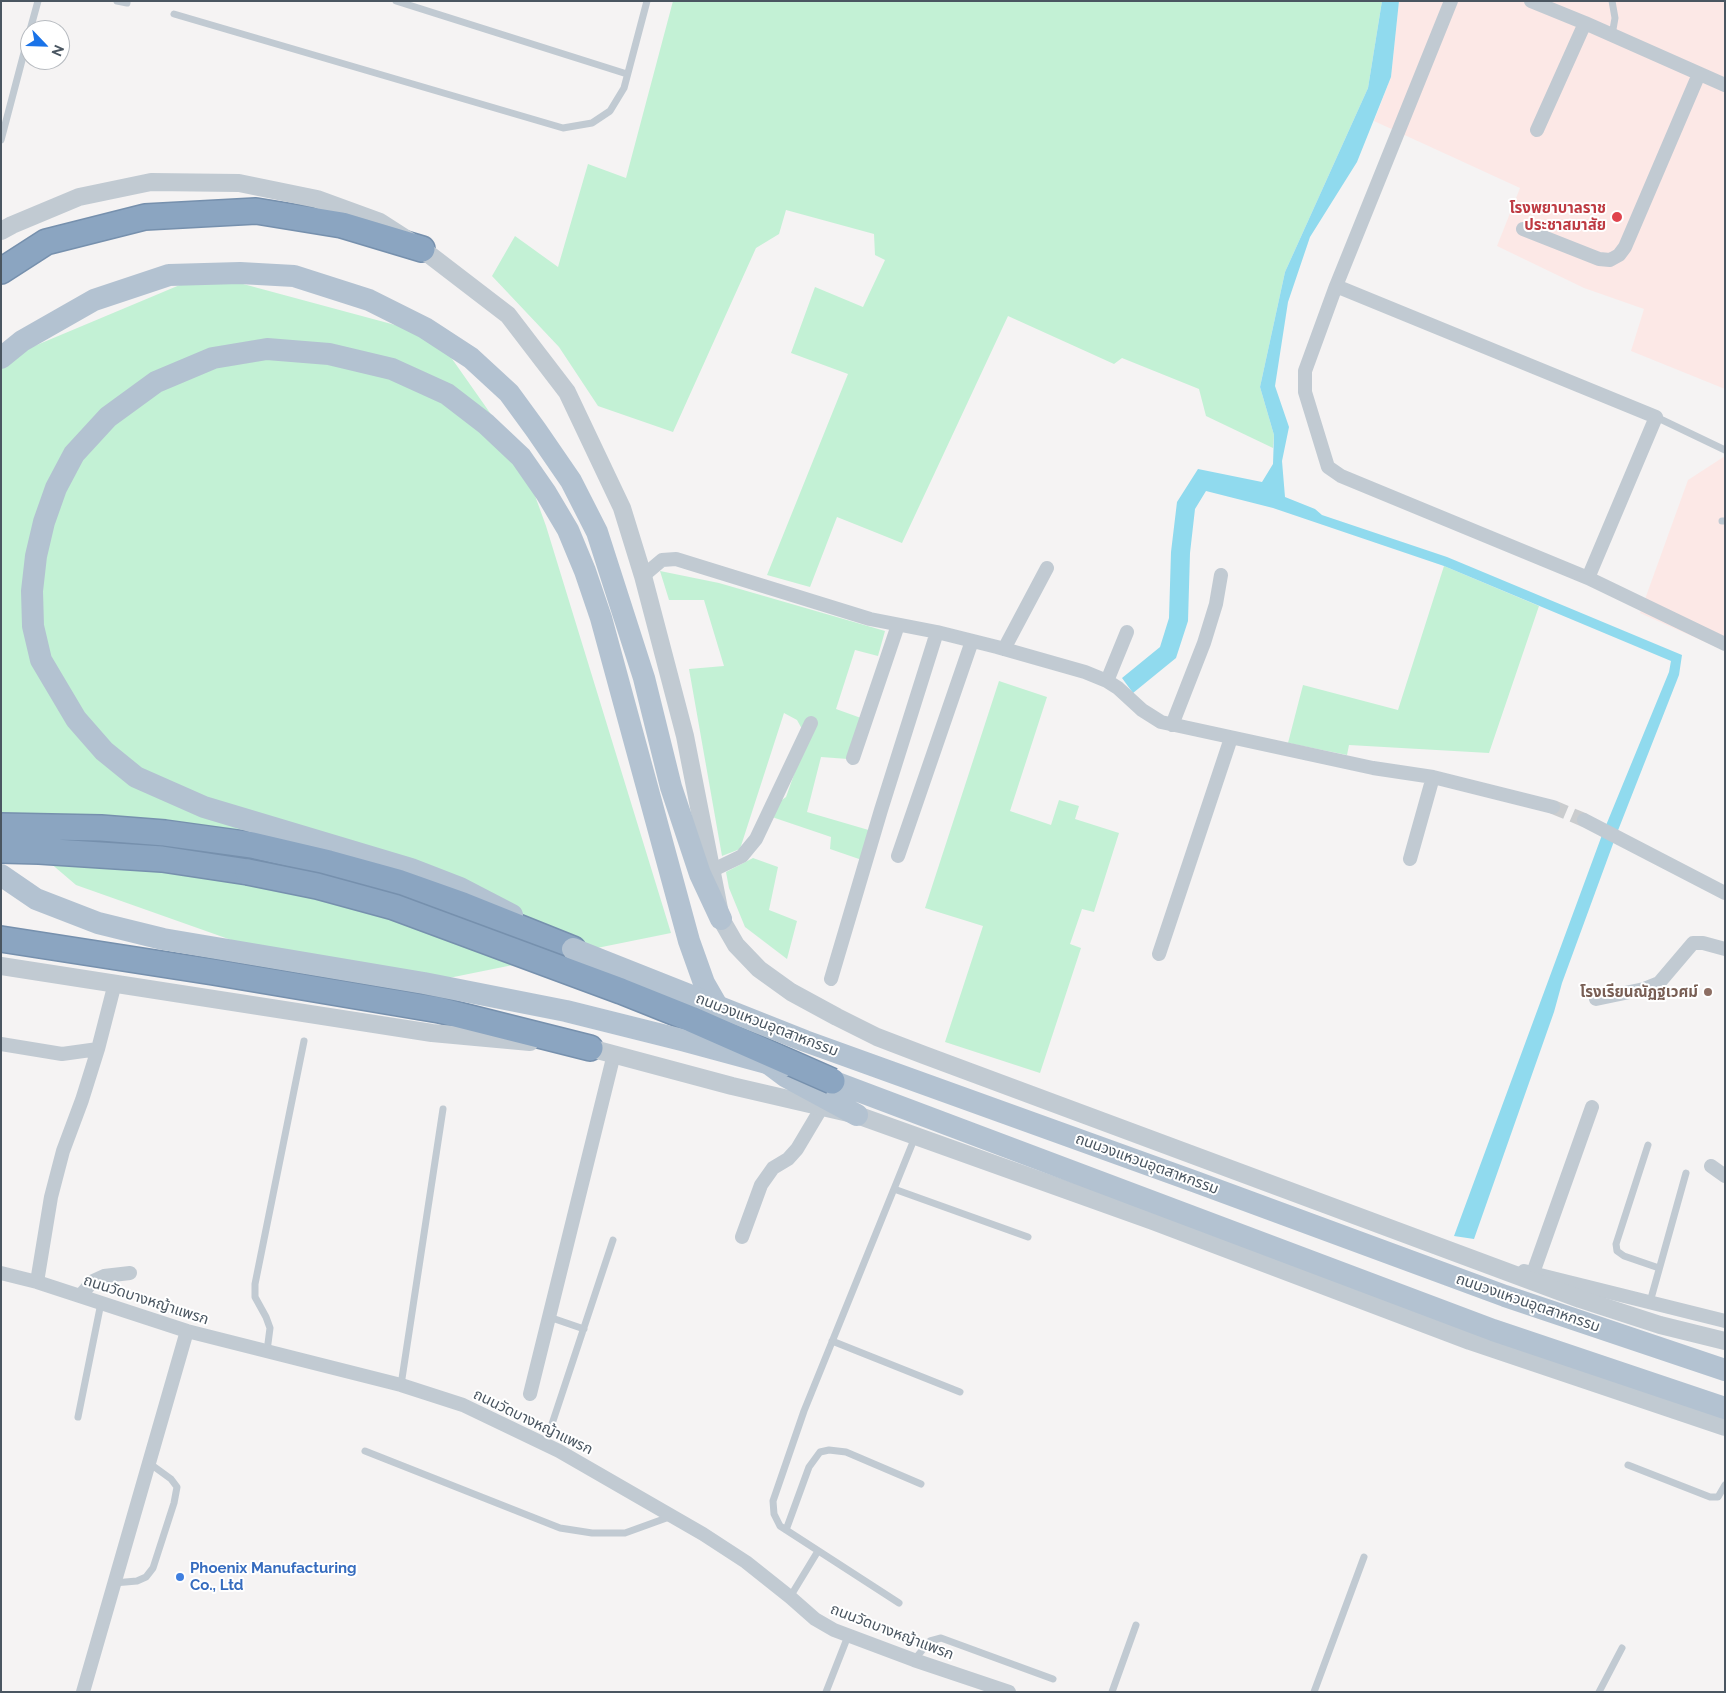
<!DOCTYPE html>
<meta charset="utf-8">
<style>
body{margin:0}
#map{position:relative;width:1726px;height:1693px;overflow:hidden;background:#f5f3f3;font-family:Raleway,sans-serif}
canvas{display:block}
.frame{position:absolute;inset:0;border:2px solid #4a5661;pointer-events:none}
.north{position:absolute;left:20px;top:20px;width:50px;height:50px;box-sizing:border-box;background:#fff;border:1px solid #b7bbc0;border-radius:50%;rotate:114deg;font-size:14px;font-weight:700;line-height:20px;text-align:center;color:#4a5661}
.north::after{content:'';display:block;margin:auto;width:18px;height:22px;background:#1a73e8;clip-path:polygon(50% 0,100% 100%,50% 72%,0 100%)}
</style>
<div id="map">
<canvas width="1726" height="1693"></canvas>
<div class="frame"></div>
<div class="north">N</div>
</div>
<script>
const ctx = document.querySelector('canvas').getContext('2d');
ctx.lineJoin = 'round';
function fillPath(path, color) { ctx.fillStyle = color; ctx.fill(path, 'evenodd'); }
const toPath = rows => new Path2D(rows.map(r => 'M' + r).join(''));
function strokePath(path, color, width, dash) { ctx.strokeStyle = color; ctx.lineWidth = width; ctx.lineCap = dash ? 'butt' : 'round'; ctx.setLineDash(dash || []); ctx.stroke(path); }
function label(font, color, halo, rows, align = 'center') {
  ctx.font = font + ' Raleway,"Noto Sans Thai",sans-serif'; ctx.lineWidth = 4; ctx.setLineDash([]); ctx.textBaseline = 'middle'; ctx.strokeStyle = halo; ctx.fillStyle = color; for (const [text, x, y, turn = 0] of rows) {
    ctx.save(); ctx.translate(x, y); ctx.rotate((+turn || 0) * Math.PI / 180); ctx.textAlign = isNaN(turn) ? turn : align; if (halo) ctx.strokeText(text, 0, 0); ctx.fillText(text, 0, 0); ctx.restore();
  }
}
fillPath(toPath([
 [1399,1,1725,1,1725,389,1631,351,1644,309,1584,288,1497,246,1520,188,1374,121,1391,77],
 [1725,456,1725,651,1640,613,1688,480]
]), '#fce8e6');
fillPath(toPath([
 [673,1,1382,1,1368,88,1285,272,1260,387,1274,435,1273,448,1206,416,1199,389,1122,358,1114,364,1008,316,902,543,837,517,810,587,767,575,848,374,791,353,815,287,863,307,885,260,875,255,874,234,786,210,779,234,756,248,673,432,598,406,559,347,492,276,515,236,558,267,588,164,626,178],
 [206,274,436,336,521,457,546,526,671,933,424,983,237,942,76,885,1,821,1,360],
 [1444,566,1539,606,1489,753,1349,745,1347,755,1288,743,1303,685,1398,710],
 [660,571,719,583,885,631,878,656,855,650,836,709,861,718,848,759,821,757,807,812,872,831,862,860,830,849,831,837,772,817,772,807,786,797,807,738,797,720,784,713,740,849,722,856,689,669,724,666,704,600,669,600],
 [999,681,1047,697,1010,811,1051,825,1059,800,1079,806,1075,819,1119,833,1094,912,1082,909,1070,944,1081,948,1040,1073,945,1042,983,926,925,908],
 [753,858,778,867,769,910,797,921,787,959,745,927,729,888,726,872]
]), '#c3f1d5');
fillPath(toPath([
 [1382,1,1399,1,1391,77,1357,162,1310,237,1288,302,1275,386,1289,427,1282,461,1285,497,1315,509,1322,515,1447,557,1682,655,1679,675,1617,833,1562,983,1554,1012,1474,1239,1454,1236,1602,835,1669,672,1671,661,1444,566,1273,508,1206,491,1195,509,1190,553,1188,621,1176,658,1133,693,1122,678,1160,647,1169,618,1171,552,1177,502,1198,469,1262,482,1273,464,1274,435,1260,387,1285,272,1368,88]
]), '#90daee');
strokePath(toPath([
 [1553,807,1584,820]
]), '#caccce', 14, [14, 7]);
const motorway = toPath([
 [1,271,46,242,145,217,256,211,342,225,422,249],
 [1,826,101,828,165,833,252,845,329,863,398,882,463,905,573,949],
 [1,850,39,851,162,859,248,872],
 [1,939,213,972,439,1010,590,1048]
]);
strokePath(motorway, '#7690ad', 28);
strokePath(toPath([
 [117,1,127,3],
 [396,1,627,74],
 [1612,1,1615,18,1612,35],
 [174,14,563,128,592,123,610,111,624,88,647,1],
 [30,30,38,1],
 [1,140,30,30],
 [1656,417,1725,450],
 [1722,521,1725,521],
 [1648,1145,1616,1244,1617,1251,1624,1256,1659,1268],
 [894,1189,1028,1237],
 [1650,1302,1686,1173],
 [549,1317,584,1329],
 [832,1341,960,1392],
 [267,1351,270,1328,266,1317,255,1297,255,1284,304,1041],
 [401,1385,443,1109],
 [78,1417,101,1303],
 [545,1445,613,1240],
 [365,1451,560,1528,592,1533,625,1533,672,1516],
 [1628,1465,1710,1497,1718,1497,1725,1485],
 [786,1530,809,1467,820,1452,829,1450,846,1452,921,1484],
 [114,1583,137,1581,146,1577,153,1568,174,1503,177,1487,171,1479,149,1463],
 [790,1597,818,1551],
 [899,1603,780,1526,774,1514,773,1501,804,1411,915,1137],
 [914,1660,930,1641,941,1638,1053,1679],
 [826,1692,848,1636],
 [1112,1692,1136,1625],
 [1314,1692,1364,1557],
 [1599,1692,1622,1648]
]), '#c1cad2', 7);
strokePath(toPath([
 [1451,1,1336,286,1305,371,1305,392,1328,467,1341,476,1588,578,1725,644],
 [1531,1,1585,23,1725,85],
 [1537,130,1585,23],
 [1523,229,1599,259,1610,260,1619,255,1625,247,1699,74],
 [1336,286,1656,417,1588,578],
 [643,576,662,560,676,559,870,619,937,632,997,647,1085,672,1107,681,1118,688,1142,710,1161,722,1373,768,1433,777,1553,807],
 [1004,649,1047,568],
 [1107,681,1127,632],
 [1172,725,1204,643,1216,604,1221,575],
 [853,758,898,625],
 [1584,820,1725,893],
 [898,856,972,641],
 [1410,859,1433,777],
 [711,871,742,856,756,839,811,723],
 [1159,954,1231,738],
 [831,979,881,810,937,632],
 [1596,999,1644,989,1659,983,1693,943,1703,943,1725,949],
 [1,1044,62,1054,98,1049],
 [1711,1166,1725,1176],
 [742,1237,761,1185,773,1168,788,1159,797,1149,822,1107],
 [1524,1271,1725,1321],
 [1,1273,37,1282,187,1331,401,1385,463,1405,559,1451,703,1534,746,1562,790,1597,815,1619,834,1630,914,1660,1009,1692],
 [1533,1273,1592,1107],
 [37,1282,51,1197,63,1151,82,1100,98,1049,115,983],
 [80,1296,93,1281,104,1276,130,1273],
 [530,1394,614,1054],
 [83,1692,187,1331]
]), '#c1cad2', 14);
strokePath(toPath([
 [1,231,12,225,79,197,151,182,239,183,317,199,380,222,422,249,508,315,567,392,622,508,643,576,685,736,721,919,736,945,759,969,791,992,837,1017,877,1037,924,1055,1580,1299,1660,1325,1725,1341],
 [1,966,432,1033,530,1042],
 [578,1046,590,1048,732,1086,857,1115,1153,1221,1470,1341,1725,1427]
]), '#c1cad2', 18);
strokePath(toPath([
 [1,358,22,341,94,300,169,275,240,273,294,276,369,300,425,328,471,358,509,393,536,430,571,481,597,532,644,678,671,787,700,874,721,919],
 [512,915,460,888,411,869,204,807,136,777,104,751,76,719,41,660,33,626,32,591,36,556,44,522,56,488,74,454,108,417,156,382,213,358,267,349,329,354,392,369,447,394,486,424,521,457,546,493,568,530,585,571,601,618,689,941,704,983,723,1016],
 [761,1058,785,1076,857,1115],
 [832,1081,1493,1330,1725,1408]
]), '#b3c2d1', 22);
strokePath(motorway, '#8ba5c1', 25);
const motorwayBridge = toPath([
 [248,872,317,886,394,907,621,991,691,1019,832,1081]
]);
strokePath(motorwayBridge, '#7690ad', 28, []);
strokePath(toPath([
 [1,875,36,899,98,923,163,939,424,983,566,1011,682,1040,781,1067],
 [573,949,805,1041,1196,1182,1505,1296,1725,1370]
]), '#b3c2d1', 22);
strokePath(motorwayBridge, '#8ba5c1', 25);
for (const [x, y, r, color] of [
 [1617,217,6,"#e0444e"],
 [1708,992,5,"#8d6e63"],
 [180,1577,5,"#3f7fe0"]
]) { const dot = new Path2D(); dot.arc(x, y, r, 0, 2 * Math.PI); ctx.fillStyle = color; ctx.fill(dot); strokePath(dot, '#fff', 2); }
label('bold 15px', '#be3a42', '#fff', [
 ["โรงพยาบาลราช",1606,208],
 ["ประชาสมาสัย",1606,225]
], 'right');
label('bold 15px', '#785e54', '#fff', [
 ["โรงเรียนณัฏฐเวศม์",1698,992]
], 'right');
label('15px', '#4a5661', '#fff', [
 ["ถนนวงแหวนอุตสาหกรรม",767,1025,21],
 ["ถนนวงแหวนอุตสาหกรรม",1147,1164,20],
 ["ถนนวัดบางหญ้าแพรก",146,1300,18],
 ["ถนนวงแหวนอุตสาหกรรม",1528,1303,19],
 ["ถนนวัดบางหญ้าแพรก",533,1422,26],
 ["ถนนวัดบางหญ้าแพรก",892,1632,21]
]);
label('bold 15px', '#366cbe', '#fff', [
 ["Phoenix Manufacturing",190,1568],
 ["Co., Ltd",190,1585]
], 'left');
</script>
